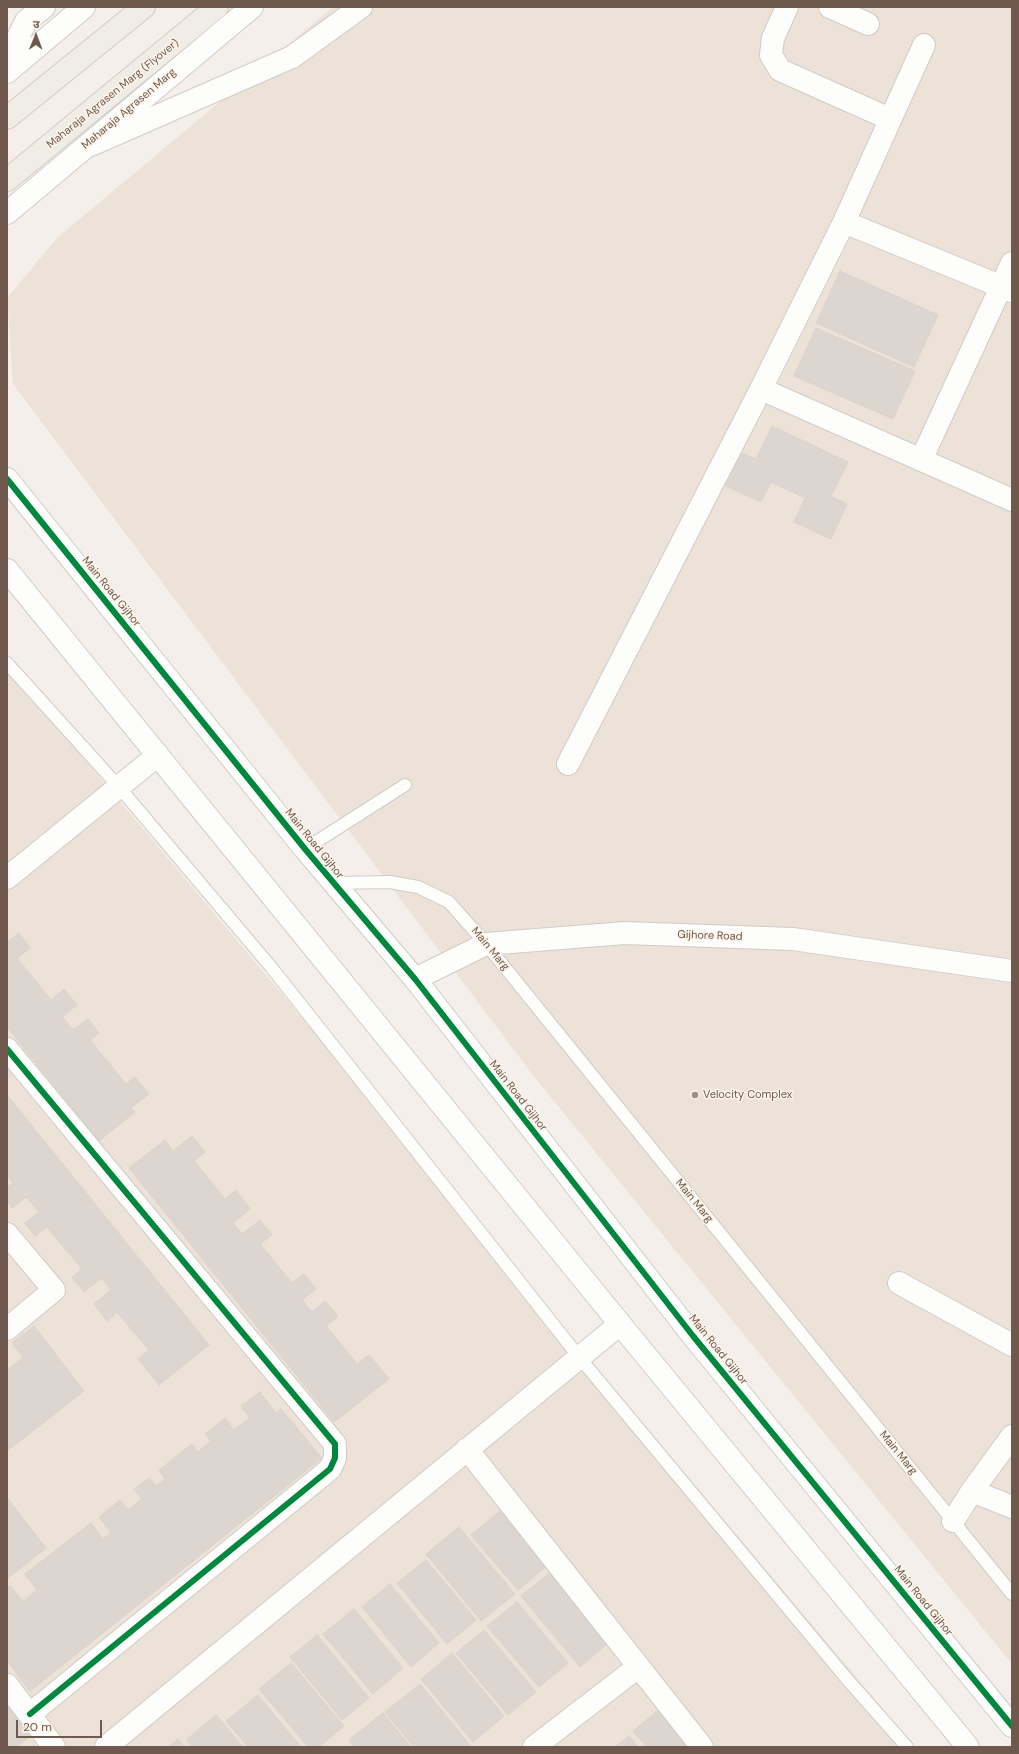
<!DOCTYPE html>
<meta charset="utf-8">
<style>
body{margin:0}
#map{position:relative;width:1019px;height:1754px;overflow:hidden;background:#f4efea;font-family:"DM Sans","Noto Sans Devanagari",sans-serif}
canvas{display:block}
.frame{position:absolute;inset:0;border:8px solid #6f584d;pointer-events:none}
.north{position:absolute;left:16px;top:16px;width:40px;height:40px;-webkit-text-stroke:3px #fdf5ea;paint-order:stroke;rotate:1deg;font-size:11px;font-weight:700;line-height:16px;text-align:center;color:#6f584d}
.north::after{content:'';display:block;margin:auto;width:14px;height:18px;background:#6f584d;clip-path:polygon(50% 0,100% 100%,50% 72%,0 100%)}
.scale{position:absolute;left:16px;top:1720px;width:86px;height:18px;box-sizing:border-box;border:2px solid #6f584d;border-top:0;padding-left:5px;font-size:12px;line-height:14px;white-space:nowrap;color:#6f584d;-webkit-text-stroke:3px #fdf5ea;paint-order:stroke}
</style>
<div id="map">
<canvas width="1019" height="1754"></canvas>
<div class="frame"></div>
<div class="north">उ</div>
<div class="scale">20 m</div>
</div>
<script>
const ctx = document.querySelector('canvas').getContext('2d');
ctx.lineJoin = 'round';
function fillPath(path, color) { ctx.fillStyle = color; ctx.fill(path, 'evenodd'); }
const toPath = rows => new Path2D(rows.map(r => 'M' + r).join(''));
function strokePath(path, color, width, dash) { ctx.strokeStyle = color; ctx.lineWidth = width; ctx.lineCap = dash ? 'butt' : 'round'; ctx.setLineDash(dash || []); ctx.stroke(path); }
function label(font, color, halo, rows, align = 'center') {
  ctx.font = font + ' "DM Sans",sans-serif'; ctx.lineWidth = 3; ctx.setLineDash([]); ctx.textBaseline = 'middle'; ctx.strokeStyle = halo; ctx.fillStyle = color; for (const [text, x, y, turn = 0] of rows) {
    ctx.save(); ctx.translate(x, y); ctx.rotate((+turn || 0) * Math.PI / 180); ctx.textAlign = isNaN(turn) ? turn : align; if (halo) ctx.strokeText(text, 0, 0); ctx.fillText(text, 0, 0); ctx.restore();
  }
}
fillPath(toPath([
 [333,7,1012,7,1012,1664,532,1074,13,384,7,298,58,237],
 [7,667,915,1747,7,1747]
]), '#ede2d8');
const building = toPath([
 [840,271,938,315,914,367,816,323,840,271],
 [816,328,915,371,893,419,794,376,816,328],
 [772,426,848,462,831,496,847,504,831,539,794,522,805,498,771,482,761,502,724,485,740,452,756,459,772,426],
 [19,933,30,948,17,958,51,1000,64,989,77,1005,62,1017,73,1030,88,1019,99,1033,90,1040,126,1084,135,1077,149,1094,131,1108,135,1112,99,1141,7,1027,7,942,19,933],
 [7,1095,209,1345,159,1385,138,1359,149,1350,117,1312,107,1321,94,1304,111,1290,102,1278,84,1292,72,1277,82,1269,47,1227,35,1236,25,1223,39,1212,26,1197,12,1208,7,1201,7,1187,13,1183,7,1175,7,1095],
 [192,1136,205,1152,194,1161,225,1199,236,1190,250,1209,233,1223,242,1234,260,1220,272,1235,260,1244,292,1283,304,1274,316,1289,302,1300,312,1312,325,1301,338,1316,326,1326,357,1364,369,1355,389,1379,334,1422,129,1168,165,1140,173,1151,192,1136],
 [34,1326,84,1391,7,1451,7,1370,23,1358,12,1343,34,1326],
 [260,1392,276,1413,281,1409,322,1458,30,1691,7,1661,7,1638,10,1636,7,1632,7,1588,10,1585,23,1602,37,1590,25,1574,91,1523,103,1539,111,1533,99,1517,120,1500,128,1510,142,1499,134,1489,149,1478,156,1486,165,1479,159,1470,192,1444,198,1452,211,1441,205,1434,225,1418,234,1430,250,1418,241,1406,260,1392],
 [7,1498,46,1548,7,1579,7,1498],
 [501,1510,547,1566,518,1590,471,1535,501,1510],
 [459,1527,515,1594,481,1621,426,1554,459,1527],
 [426,1560,476,1620,447,1644,397,1583,426,1560],
 [555,1569,613,1639,580,1667,521,1596,555,1569],
 [390,1584,439,1643,411,1667,362,1607,390,1584],
 [517,1602,568,1663,539,1687,487,1626,517,1602],
 [354,1609,403,1668,373,1694,323,1634,354,1609],
 [484,1630,536,1692,508,1715,456,1653,484,1630],
 [317,1635,369,1698,342,1720,290,1657,317,1635],
 [452,1653,504,1716,473,1742,421,1679,452,1653],
 [291,1663,344,1726,319,1747,308,1747,259,1689,291,1663],
 [420,1684,470,1745,468,1747,414,1747,385,1712,420,1684],
 [258,1695,301,1747,248,1747,226,1721,258,1695],
 [7,1703,32,1735,16,1747,7,1747,7,1703],
 [660,1709,692,1747,647,1747,633,1731,660,1709],
 [383,1713,411,1747,354,1747,349,1740,383,1713],
 [216,1715,243,1747,192,1747,186,1740,216,1715],
 [629,1736,638,1747,615,1747,629,1736],
 [178,1739,184,1747,168,1747,178,1739]
]);
fillPath(building, '#ddd5cf');
strokePath(building, '#dcd3cd', 1);
const service = toPath([
 [7,663,119,787,271,967,579,1357,847,1679,907,1747],
 [305,849,405,785],
 [333,883,390,882,418,887,449,902,486,944,1012,1594]
]);
const minor = toPath([
 [787,7,773,38,771,55,780,70,890,119],
 [830,7,868,24],
 [924,45,844,222,761,389,1012,500],
 [7,60,26,21,44,7],
 [844,222,1012,291],
 [921,460,1012,263],
 [568,764,761,389],
 [7,878,158,755],
 [415,979,486,944,625,933,793,939,1012,971],
 [7,1049,335,1444,335,1458,330,1469,30,1714],
 [7,1234,54,1290,7,1329],
 [899,1283,1012,1345],
 [467,1449,702,1747],
 [972,1491,1012,1507],
 [953,1521,972,1491,1012,1436],
 [7,1685,54,1747],
 [106,1747,620,1324],
 [534,1747,638,1667]
]);
const tertiary = toPath([
 [91,145,292,57,361,7],
 [7,479,305,849,415,979,693,1336,1012,1726],
 [7,570,620,1324,968,1747]
]);
const secondary = toPath([
 [7,72,84,7],
 [7,213,252,7]
]);
const primary = toPath([
 [7,118,144,7],
 [7,180,217,7]
]);
strokePath(service, '#d1cbc5', 14);
strokePath(minor, '#d1cbc5', 24);
strokePath(tertiary, '#d1cbc5', 24);
strokePath(secondary, '#d3ccc6', 24);
strokePath(primary, '#d3cbc7', 24);
strokePath(service, '#fdfdfc', 12);
strokePath(minor, '#fdfdfc', 22);
strokePath(tertiary, '#fdfdfc', 22);
strokePath(secondary, '#fdfdfc', 22);
strokePath(primary, '#f0ece6', 22);
strokePath(toPath([
 [7,479,305,849,415,979,693,1336,1012,1726],
 [7,1049,335,1444,335,1458,330,1469,30,1714]
]), '#00873e', 6);
for (const [x, y, r, color] of [
 [695,1095,4,"#9e8d84"]
]) { const dot = new Path2D(); dot.arc(x, y, r, 0, 2 * Math.PI); ctx.fillStyle = color; ctx.fill(dot); strokePath(dot, '#fdf5ea', 1.5); }
label('11px', '#6f584d', '#fdf5ea', [
 ["Maharaja Agrasen Marg (Flyover)",113,94,-39],
 ["Maharaja Agrasen Marg",129,109,-40],
 ["Main Road Gijhor",111,592,51],
 ["Main Road Gijhor",314,844,51],
 ["Gijhore Road",710,936,2],
 ["Main Marg",490,949,50],
 ["Main Road Gijhor",518,1096,52],
 ["Main Marg",694,1201,51],
 ["Main Road Gijhor",718,1350,51],
 ["Main Marg",898,1453,51],
 ["Main Road Gijhor",923,1601,51]
]);
label('11px', '#6f584d', '#fdf5ea', [
 ["Velocity Complex",703,1095]
], 'left');
</script>
